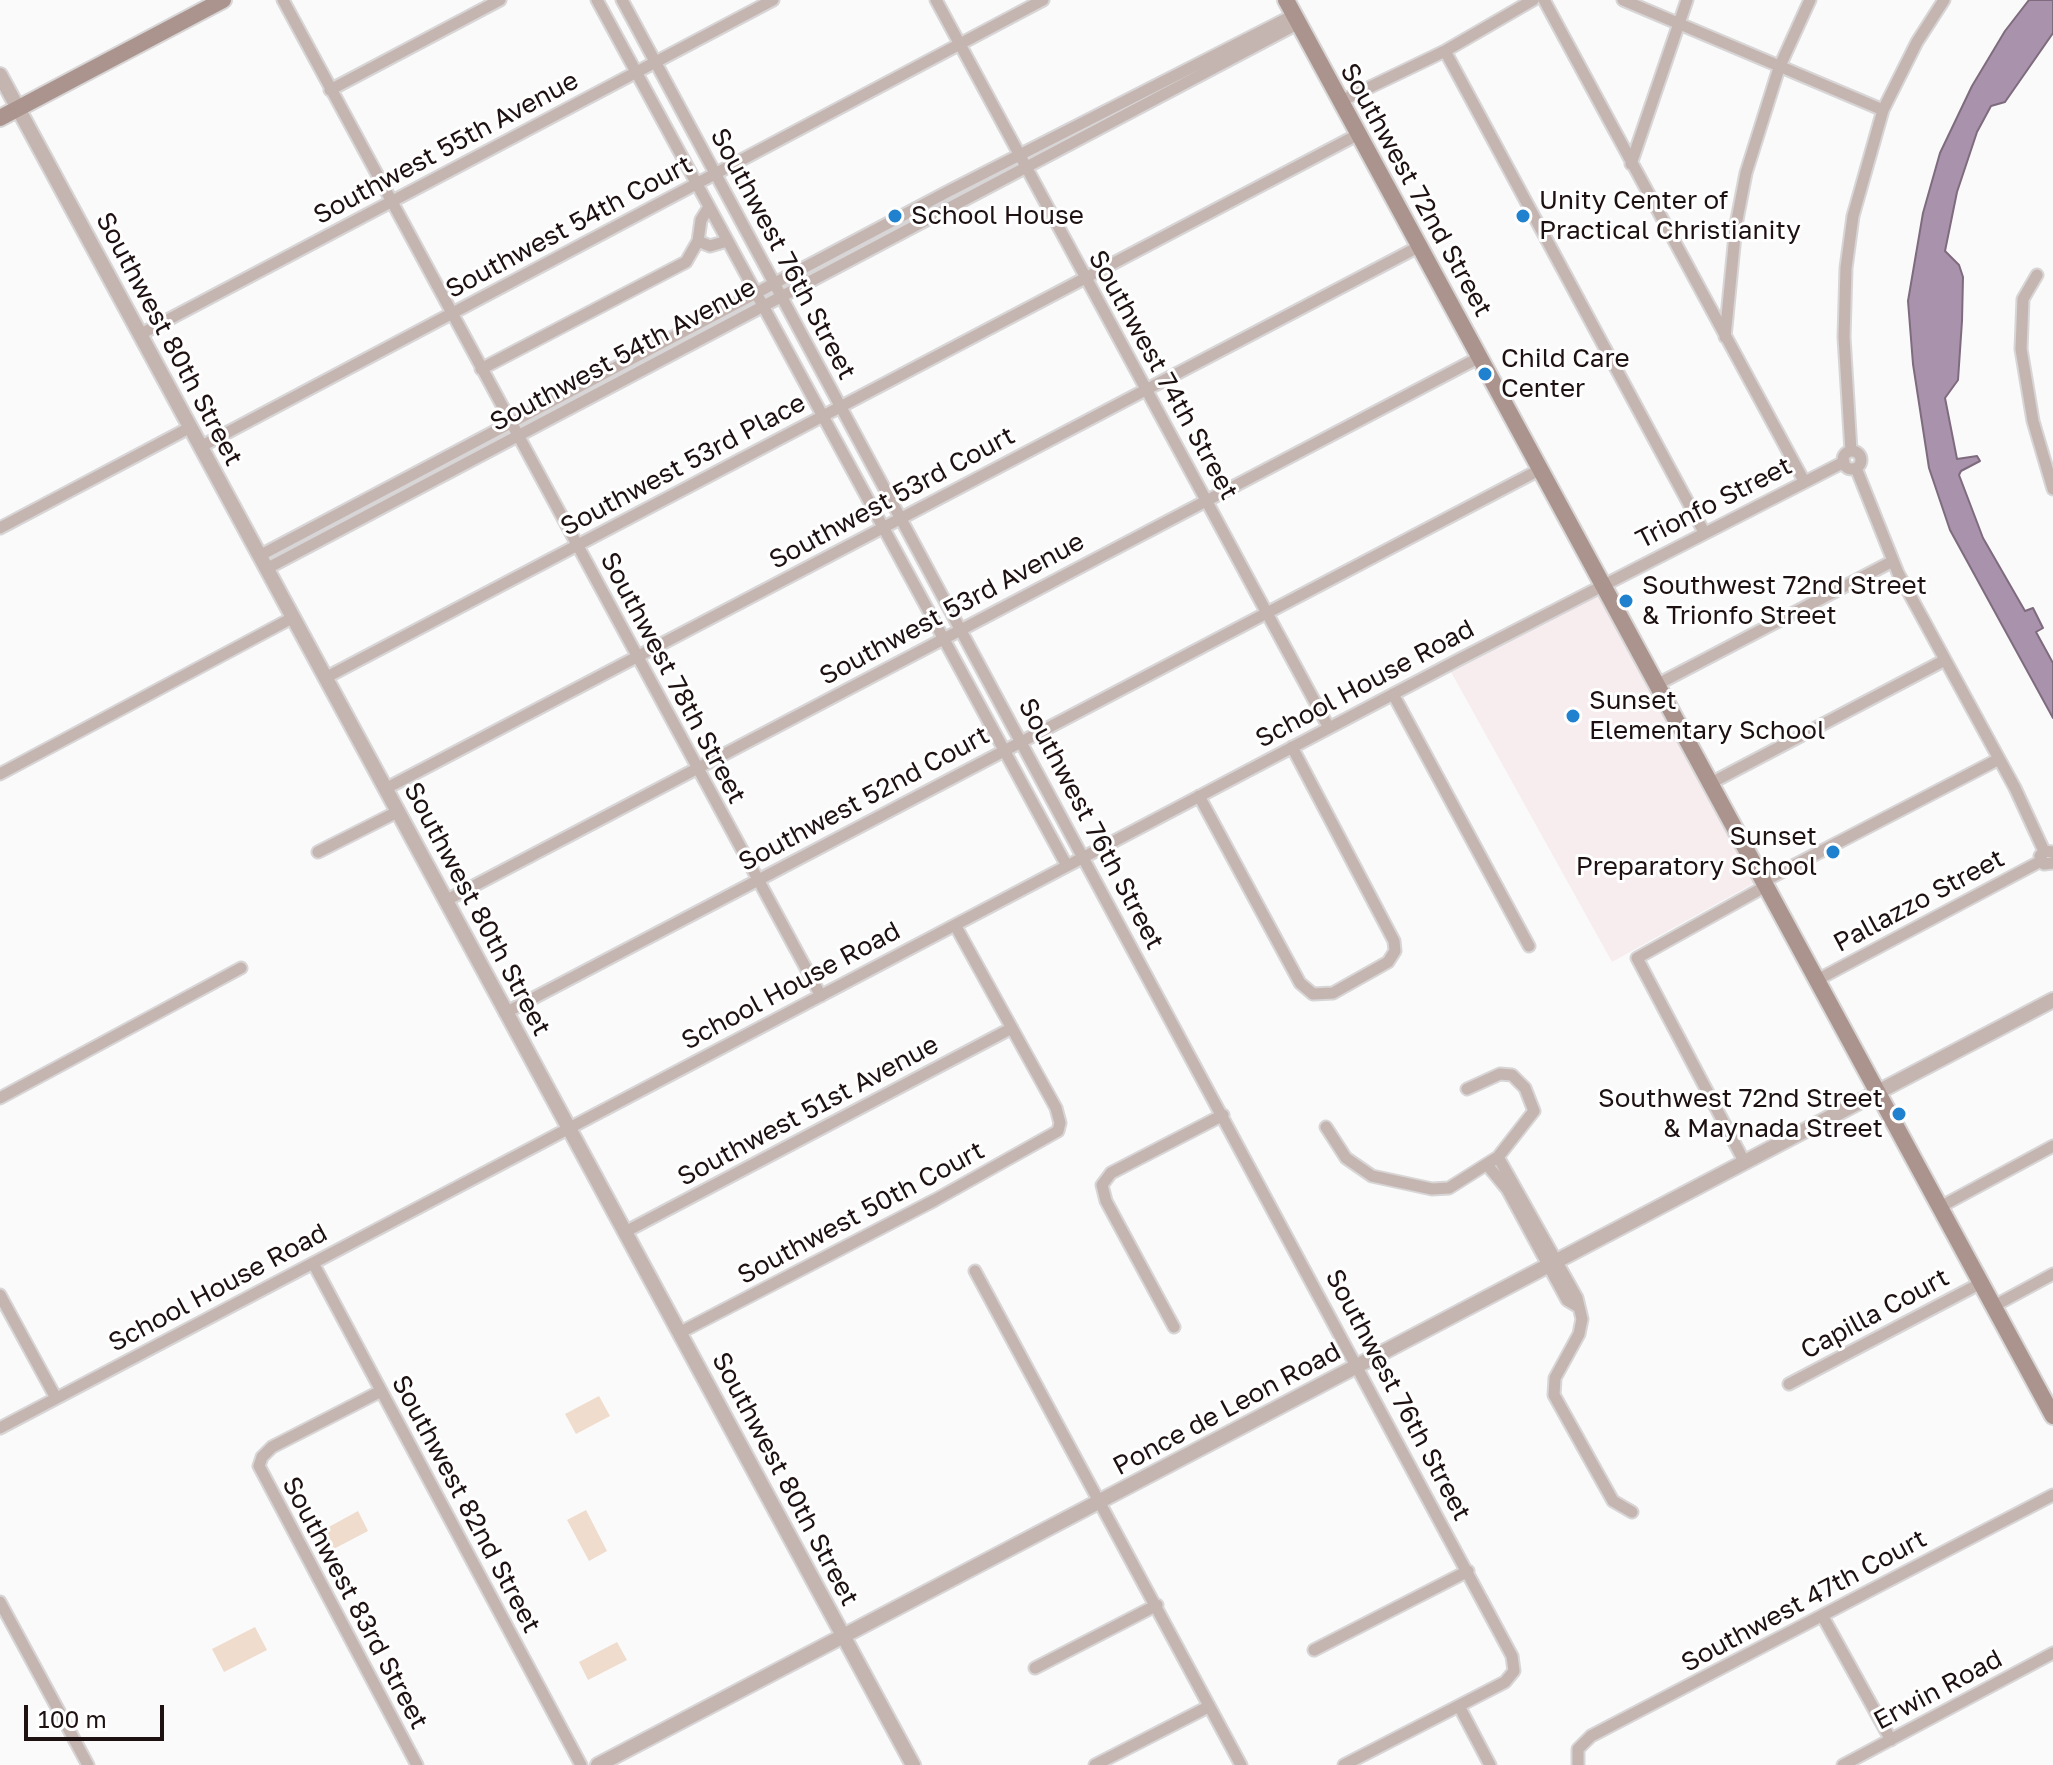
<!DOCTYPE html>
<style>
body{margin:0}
#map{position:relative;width:2053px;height:1765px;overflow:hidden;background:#fafafa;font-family:"Golos Text",sans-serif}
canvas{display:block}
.scale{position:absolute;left:24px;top:1705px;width:140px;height:36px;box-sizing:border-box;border:4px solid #1e1112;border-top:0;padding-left:10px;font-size:24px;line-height:28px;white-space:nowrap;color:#1e1112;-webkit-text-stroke:6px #fff;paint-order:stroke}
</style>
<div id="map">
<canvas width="2053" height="1765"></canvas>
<div class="scale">100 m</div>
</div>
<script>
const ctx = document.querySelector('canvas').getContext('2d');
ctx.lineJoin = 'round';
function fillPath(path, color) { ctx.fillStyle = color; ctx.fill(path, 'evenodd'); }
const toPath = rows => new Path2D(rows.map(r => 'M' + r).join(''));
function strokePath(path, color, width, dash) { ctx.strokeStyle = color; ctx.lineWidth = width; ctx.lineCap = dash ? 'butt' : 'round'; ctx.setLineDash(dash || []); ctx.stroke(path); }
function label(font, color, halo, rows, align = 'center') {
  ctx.font = font + ' "Golos Text",sans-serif'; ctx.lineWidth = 6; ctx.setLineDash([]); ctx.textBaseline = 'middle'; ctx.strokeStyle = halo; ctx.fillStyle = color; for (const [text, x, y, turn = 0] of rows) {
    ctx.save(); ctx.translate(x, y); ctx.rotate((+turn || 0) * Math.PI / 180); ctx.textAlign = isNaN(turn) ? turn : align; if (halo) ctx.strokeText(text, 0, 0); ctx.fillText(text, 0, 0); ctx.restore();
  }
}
fillPath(toPath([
 [1599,593,1756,882,1612,962,1451,672]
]), '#f7edee');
fillPath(toPath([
 [599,1396,610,1416,576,1434,565,1414],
 [586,1510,607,1551,589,1561,567,1520],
 [358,1511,368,1531,326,1553,316,1534],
 [255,1627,267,1650,224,1672,212,1649],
 [617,1642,627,1660,588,1680,579,1662]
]), '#efdccd');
const water = toPath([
 [2029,0,2053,0,2053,33,2005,102,1991,106,1977,132,1957,192,1945,251,1959,265,1963,277,1962,321,1958,380,1945,398,1957,459,1977,456,1980,461,1961,471,1959,475,1983,538,2025,611,2033,608,2043,628,2036,632,2053,663,2053,718,1950,530,1929,468,1913,364,1908,301,1923,213,1940,153,1972,86,2005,31,2029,0]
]);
fillPath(water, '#a992ac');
strokePath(water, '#7f6b7e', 2);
const minor = toPath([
 [283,0,821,996],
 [597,0,1067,866],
 [622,0,1512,1656,1514,1671,1505,1682,1344,1765],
 [936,0,1329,728],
 [1544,0,1804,481],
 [1623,0,1883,110],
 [1445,51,1704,532],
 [330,90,500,0],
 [1341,101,1445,51,1533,0],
 [1631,164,1687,0],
 [709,207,701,220,698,241,710,246,727,241],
 [2037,275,2023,299,2021,349,2033,421,2053,489],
 [139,335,773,0],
 [1725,337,1736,225,1746,173,1779,68,1810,0],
 [481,369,686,262,698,241],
 [200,447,1043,0],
 [1851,451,1844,337,1846,268,1853,216,1883,110,1917,42,1944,0],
 '1843 460a9 9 0 1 1 18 0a9 9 0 1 1-18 0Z',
 [1856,468,1898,573,2015,788,2044,851],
 [0,528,189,428],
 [259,556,949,191,1294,15],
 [266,569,1299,23],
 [325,678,1359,134],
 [1658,684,1893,561],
 [1393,694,1529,946],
 [0,774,292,618],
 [1711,783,1945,660],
 [385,789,1420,246],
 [1199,796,1300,983,1313,994,1333,993,1388,962,1395,951,1394,941,1292,747],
 [318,852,397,812],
 [2053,852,2044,851,2040,856,2044,864,2053,863],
 [1764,881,1999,759],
 [445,901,1480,357],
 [1817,980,2041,861],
 [505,1013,1541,469],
 [0,1098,241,968],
 [1326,1127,1346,1158,1372,1176,1432,1189,1449,1188,1498,1157,1534,1111,1525,1088,1512,1075,1500,1074,1467,1089],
 [1498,1157,1577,1298,1582,1319,1579,1334,1555,1378,1554,1395,1613,1501,1632,1512],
 [1745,1163,1637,958,1766,886],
 [1488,1166,1507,1189,1567,1300,1577,1306],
 [1940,1207,2053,1146],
 [625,1232,1012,1028],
 [313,1263,581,1765],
 [975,1271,1241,1765],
 [0,1295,56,1398],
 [1994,1306,2053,1274],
 [1174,1327,1106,1201,1102,1185,1111,1173,1223,1115],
 [679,1333,935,1200,1058,1131,1060,1123,1056,1108,955,925],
 [1789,1384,1981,1283],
 [381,1391,272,1447,262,1457,259,1466,417,1765],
 [0,1428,1460,659,1844,462],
 [0,1602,88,1765],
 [1823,1617,1891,1740],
 [1314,1650,1468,1571],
 [1035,1668,1157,1605],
 [1459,1706,1490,1765],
 [1095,1765,1208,1707],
 [1578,1765,1578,1749,1591,1736,2053,1495],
 [1843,1765,2053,1653]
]);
const tertiary = toPath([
 [0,75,913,1765],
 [598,1765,2053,1000]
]);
const secondary = toPath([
 [1286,0,2053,1416],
 [0,118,223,0]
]);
strokePath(minor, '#d7d5d5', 15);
strokePath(tertiary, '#d7d5d5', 18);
strokePath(secondary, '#d7d5d5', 20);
strokePath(minor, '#c5b5b1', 11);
strokePath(tertiary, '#c5b5b1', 14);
strokePath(secondary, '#aa948d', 16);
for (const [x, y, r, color] of [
 [895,216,8,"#2082ce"],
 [1523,216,8,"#2082ce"],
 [1485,374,8,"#2082ce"],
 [1626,601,8,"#2082ce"],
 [1573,716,8,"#2082ce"],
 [1833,852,8,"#2082ce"],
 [1899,1114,8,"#2082ce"]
]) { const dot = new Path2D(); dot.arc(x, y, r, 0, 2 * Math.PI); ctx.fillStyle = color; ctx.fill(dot); strokePath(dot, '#fff', 3); }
label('26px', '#1e1112', '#fff', [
 ["Southwest 55th Avenue",446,148,-28],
 ["Southwest 72nd Street",1416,190,61],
 ["Southwest 54th Court",569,227,-28],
 ["Southwest 76th Street",783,254,62],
 ["Southwest 80th Street",169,339,62],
 ["Southwest 54th Avenue",623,355,-28],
 ["Southwest 74th Street",1163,375,61],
 ["Southwest 53rd Place",683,465,-28],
 ["Southwest 53rd Court",892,498,-28],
 ["Trionfo Street",1714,503,-27],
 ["Southwest 53rd Avenue",952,609,-28],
 ["Southwest 78th Street",673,678,62],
 ["School House Road",1365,684,-28],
 ["Southwest 52nd Court",864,799,-28],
 ["Southwest 76th Street",1091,824,62],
 ["Pallazzo Street",1919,901,-28],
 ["Southwest 80th Street",477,909,62],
 ["School House Road",791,986,-28],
 ["Southwest 51st Avenue",808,1111,-28],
 ["Southwest 50th Court",861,1213,-28],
 ["School House Road",218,1288,-28],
 ["Capilla Court",1875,1314,-28],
 ["Southwest 76th Street",1398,1395,62],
 ["Ponce de Leon Road",1227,1409,-28],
 ["Southwest 80th Street",785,1479,62],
 ["Southwest 82nd Street",466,1504,62],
 ["Southwest 47th Court",1804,1601,-28],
 ["Southwest 83rd Street",355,1603,62],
 ["Erwin Road",1938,1690,-28]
]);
label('26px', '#1e1112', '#fff', [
 ["Unity Center of",1539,201],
 ["Practical Christianity",1539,231],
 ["School House",911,216],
 ["Child Care",1501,359],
 ["Center",1501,389],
 ["Southwest 72nd Street",1642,586],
 ["& Trionfo Street",1642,616],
 ["Sunset",1589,701],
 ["Elementary School",1589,731],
 ["Sunset",1817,837,"right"],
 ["Preparatory School",1817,867,"right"],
 ["Southwest 72nd Street",1883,1099,"right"],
 ["& Maynada Street",1883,1129,"right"]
], 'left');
</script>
